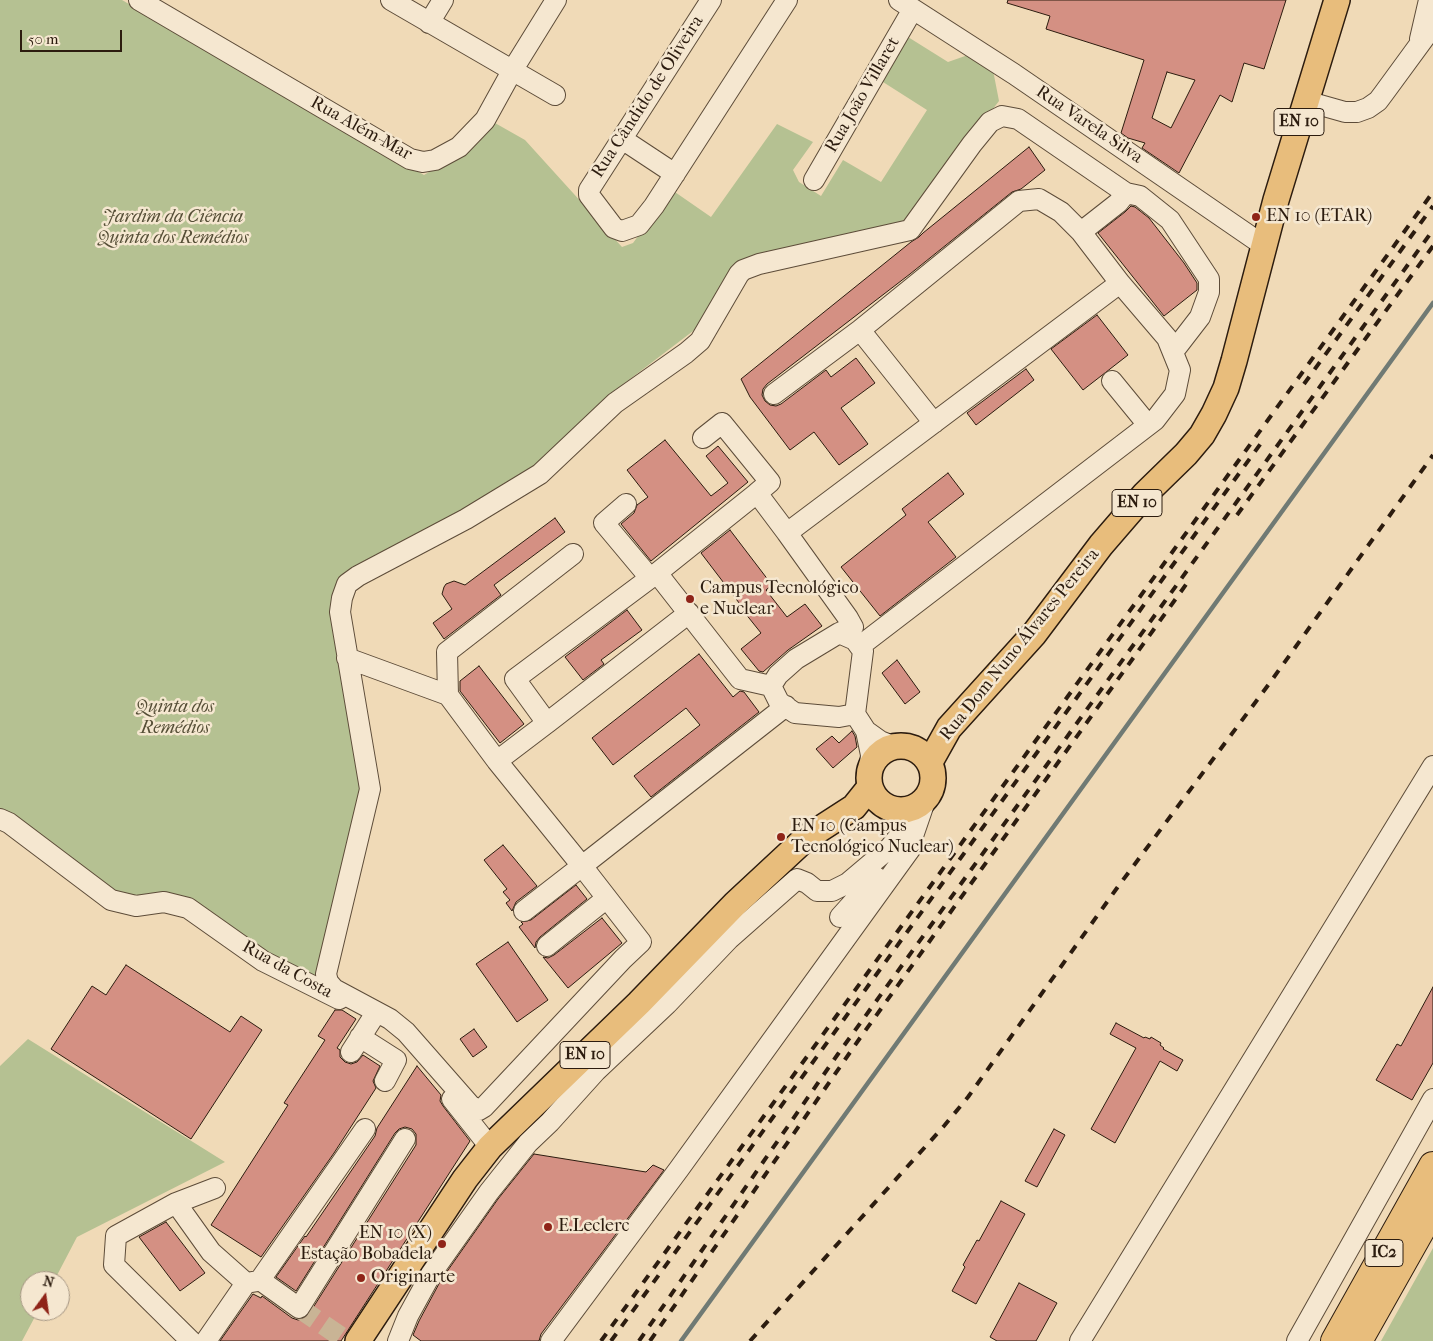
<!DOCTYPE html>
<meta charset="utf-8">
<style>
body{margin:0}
#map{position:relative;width:1433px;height:1341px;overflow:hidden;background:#f0dab7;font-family:"IM FELL French Canon",serif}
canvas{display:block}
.north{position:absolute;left:20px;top:1271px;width:50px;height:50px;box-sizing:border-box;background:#f5e7d0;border:1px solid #a59683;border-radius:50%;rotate:14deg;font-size:14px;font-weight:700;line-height:20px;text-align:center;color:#2c1c0f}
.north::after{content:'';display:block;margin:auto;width:18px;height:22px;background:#8f2418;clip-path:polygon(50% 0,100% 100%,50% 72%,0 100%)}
.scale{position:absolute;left:20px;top:30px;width:102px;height:22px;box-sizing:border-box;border:2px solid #2c1c0f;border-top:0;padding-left:6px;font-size:15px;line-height:18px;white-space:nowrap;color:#2c1c0f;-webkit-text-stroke:4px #f5e7d0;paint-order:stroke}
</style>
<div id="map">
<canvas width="1433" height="1341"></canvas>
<div class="north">N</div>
<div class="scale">50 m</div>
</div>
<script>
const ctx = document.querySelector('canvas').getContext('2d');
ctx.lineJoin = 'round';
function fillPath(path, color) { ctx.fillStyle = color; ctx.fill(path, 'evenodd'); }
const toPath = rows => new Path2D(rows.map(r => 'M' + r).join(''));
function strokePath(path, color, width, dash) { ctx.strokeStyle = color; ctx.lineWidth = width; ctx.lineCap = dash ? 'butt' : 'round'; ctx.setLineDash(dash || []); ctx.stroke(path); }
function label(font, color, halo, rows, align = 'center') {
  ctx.font = font + ' "IM FELL French Canon",serif'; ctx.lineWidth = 5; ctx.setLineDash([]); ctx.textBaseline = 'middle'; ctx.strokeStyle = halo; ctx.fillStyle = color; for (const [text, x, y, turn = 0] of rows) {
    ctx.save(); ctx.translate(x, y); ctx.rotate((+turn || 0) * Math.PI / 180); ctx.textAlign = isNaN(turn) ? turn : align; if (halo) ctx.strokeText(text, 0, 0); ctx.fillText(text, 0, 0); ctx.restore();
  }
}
fillPath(toPath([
 [0,0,122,0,424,175,478,143,495,123,525,140,622,247,633,243,672,190,711,217,777,124,813,142,793,170,799,182,821,196,843,160,881,182,927,110,883,82,908,37,948,62,968,55,992,65,999,101,911,216,905,222,740,264,701,325,613,392,529,477,344,580,363,788,321,983,171,895,150,893,128,898,112,894,0,811],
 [28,1039,225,1162,77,1237,54,1281,30,1281,30,1311,38,1311,22,1341,0,1341,0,1066],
 [1433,1248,1433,1341,1381,1341]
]), '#b5c192');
strokePath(toPath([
 [681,1341,1433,303]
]), '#707a74', 4.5);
const building = toPath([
 [1008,0,1286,0,1264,69,1244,63,1232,102,1220,95,1179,173,1142,148,1145,143,1128,138,1121,133,1144,60,1046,29,1050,16,1007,3,1008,0],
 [1167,72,1195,80,1171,128,1152,118,1167,72],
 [1029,147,1045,170,1021,189,1012,192,910,274,767,384,763,389,762,395,765,401,770,405,776,406,781,404,826,370,831,377,856,358,875,383,841,408,868,444,839,465,814,432,790,450,750,397,741,379,911,242,919,237,923,233,1029,147],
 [1131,206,1135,207,1149,218,1184,263,1197,283,1197,290,1164,316,1098,233,1125,212,1131,206],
 [1097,315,1128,355,1083,390,1051,349,1097,315],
 [1026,369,1034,380,976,425,967,413,1026,369],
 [665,440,711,496,728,483,706,456,718,446,748,482,651,561,621,524,634,513,637,505,648,497,627,470,665,440],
 [948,473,964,494,928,522,956,557,880,616,841,567,906,515,902,509,948,473],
 [555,518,565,532,494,585,501,595,444,639,433,623,452,609,442,594,444,587,446,584,454,581,465,585,555,518],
 [730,530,772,585,766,590,787,617,805,604,822,626,788,650,763,672,759,671,741,649,761,633,745,613,746,612,701,553,730,530],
 [627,610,642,630,601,660,604,664,583,680,565,657,627,610],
 [699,654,733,697,740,691,744,692,759,712,651,797,634,776,700,725,686,708,613,765,592,738,699,654],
 [897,660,920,692,905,704,882,673,897,660],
 [479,666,524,724,500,743,460,691,460,681,479,666],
 [852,731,855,736,857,747,833,768,816,749,832,736,839,743,852,731],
 [503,845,537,886,516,902,512,911,506,903,510,900,503,892,507,889,484,860,503,845],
 [576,885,587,899,540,937,536,942,535,948,519,927,523,924,521,922,531,920,576,885],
 [602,918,622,943,568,988,543,957,548,958,554,955,602,918],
 [508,942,548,1000,517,1022,476,964,508,942],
 [126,965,230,1032,241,1016,262,1030,191,1139,51,1049,92,986,106,995,126,965],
 [1433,987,1433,1063,1412,1100,1376,1080,1397,1044,1401,1046,1433,987],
 [335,1010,342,1010,356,1019,337,1048,340,1050,340,1057,345,1062,351,1064,357,1062,363,1055,380,1066,373,1081,376,1088,334,1153,261,1257,211,1225,288,1105,284,1103,325,1040,318,1036,335,1010],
 [1116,1023,1144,1038,1145,1037,1150,1039,1151,1037,1161,1043,1160,1045,1164,1048,1163,1049,1183,1060,1177,1071,1160,1061,1115,1143,1091,1129,1136,1048,1110,1034,1116,1023],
 [474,1029,487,1047,473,1057,460,1039,474,1029],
 [417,1066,441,1095,440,1101,443,1106,470,1141,341,1341,220,1341,253,1294,261,1298,262,1296,292,1318,298,1320,304,1319,309,1314,416,1145,416,1134,412,1129,405,1127,399,1129,395,1133,296,1291,276,1277,305,1236,306,1237,375,1136,377,1128,417,1066],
 [1054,1129,1065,1135,1037,1187,1025,1181,1054,1129],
 [534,1154,646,1172,653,1165,664,1170,541,1334,539,1341,421,1341,413,1335,419,1321,441,1280,498,1199,534,1154],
 [1001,1201,1025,1214,976,1304,952,1291,965,1267,963,1265,977,1240,979,1241,1001,1201],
 [166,1222,205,1273,180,1291,139,1237,166,1222],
 [1019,1283,1057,1303,1036,1341,997,1341,990,1337,1019,1283]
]);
fillPath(building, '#d49083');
strokePath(building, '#2c1c0f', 1);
strokePath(toPath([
 [299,1308,347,1341]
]), '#c9b495', 20, [20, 10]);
const minor = toPath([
 [139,0,410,159,423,162,435,160,459,147,485,120,512,71,556,0],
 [391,0,555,95],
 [711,0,589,190,589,195,614,228,622,231,639,225,654,206,787,0],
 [899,0,1014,74,1263,245],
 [429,23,443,0],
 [1420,39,1429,0],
 [1306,101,1345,112,1357,112,1368,108,1378,101,1384,93,1433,26],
 [622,139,675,174],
 [814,180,913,9],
 [1081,232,1118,203,1126,193],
 [860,330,934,423],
 [1112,381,1148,425],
 [774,394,860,330,1019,201,1039,199,1061,212,1081,232,1120,283],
 [703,438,722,423,770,482,757,493],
 [626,504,604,523,650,578],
 [657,573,515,679,547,723,689,613],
 [839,633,853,627,848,618,787,533,1120,283,1167,338,1180,370,1175,394,1155,420,860,646],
 [347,658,448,695],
 [771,686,740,679,657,573,757,493,787,533],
 [855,714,839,717,795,713,779,702,771,686,778,675,796,659,839,633,855,640,863,651,855,714,866,731,880,741,893,746],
 [547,723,497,761,582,866,786,706],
 [866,731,871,755,869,772],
 [497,761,448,695,447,652,573,554],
 [0,819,9,823,111,900,136,906,164,902,188,908,263,961,339,999],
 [903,846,913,836,925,801],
 [887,851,900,835,902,822,900,810],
 [524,911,582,866,641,942,623,959,484,1107,479,1110,471,1106,406,1032,390,1019,334,989,328,982,326,974,370,789,340,612,342,598,347,584,358,576,466,519,540,474,615,403,686,353,700,341,739,274,743,270,759,264,910,230,972,144,990,122,1002,116,1018,119,1126,193,1140,196,1170,220,1209,279,1209,292,1200,317,1173,352],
 [840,917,876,877],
 [547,946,607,898],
 [360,1037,396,1060,385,1081],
 [351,1052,374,1016],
 [452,1099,490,1147],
 [365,1129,260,1280,299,1308,405,1139],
 [176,1203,211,1252,246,1283],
 [191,1341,114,1265,116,1236,176,1203,215,1188],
 [206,1341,246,1283,258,1281],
 [398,1341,408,1316,431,1274,489,1192,528,1143,550,1122,596,1071,667,1004,729,939,797,879,807,883,817,891,832,891,848,883,893,845],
 [551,1341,679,1169,911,848,913,836],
 [1080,1341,1433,766],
 [1297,1341,1433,1099]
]);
const major = toPath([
 '869 778a32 32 0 1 1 64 0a32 32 0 1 1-64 0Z',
 [930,762,949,728,1034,634,1101,545,1145,494,1186,454,1202,435,1214,414,1226,388,1234,361,1276,200,1337,0],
 [358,1341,465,1179,490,1147,639,1003,735,904,806,838,854,807,870,787]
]);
const highway = toPath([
 [1335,1341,1433,1166],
 [1358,1341,1433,1208]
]);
strokePath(minor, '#5d4c39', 22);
strokePath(major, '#2c1c0f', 28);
strokePath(highway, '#2c1c0f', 30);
strokePath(minor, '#f5e7d0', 20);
strokePath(major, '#e8bd7c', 25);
strokePath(highway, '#e8bd7c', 28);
strokePath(toPath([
 [1304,384,1433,206],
 [1237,515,1433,246],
 [601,1341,1433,192],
 [611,1341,1264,439],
 [639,1341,838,1054,1433,230],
 [650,1341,860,1038,1190,579],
 [750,1341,944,1126,968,1097,1117,888,1269,684,1433,455]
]), '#2c1c0f', 4, [9, 9]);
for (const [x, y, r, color] of [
 [1256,217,5,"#8f2418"],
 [690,599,5,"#8f2418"],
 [781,837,5,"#8f2418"],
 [548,1227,5,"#8f2418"],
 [442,1244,5,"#8f2418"],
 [361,1278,5,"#8f2418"]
]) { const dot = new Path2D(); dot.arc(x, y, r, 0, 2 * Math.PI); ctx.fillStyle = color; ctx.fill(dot); strokePath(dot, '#f5e7d0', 2); }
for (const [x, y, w] of [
 [1299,122,50],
 [1137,503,50],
 [585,1055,50],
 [1384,1253,38]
]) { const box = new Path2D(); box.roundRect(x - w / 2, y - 13.5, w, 27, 4); ctx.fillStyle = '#f5e7d0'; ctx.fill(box); strokePath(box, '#2c1c0f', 1); }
label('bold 16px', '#2c1c0f', null, [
 ["EN 10",1299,122],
 ["EN 10",1137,503],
 ["EN 10",585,1055],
 ["IC2",1384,1253]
]);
label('18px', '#2c1c0f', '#f5e7d0', [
 ["Rua João Villaret",863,95,-60],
 ["Rua Cândido de Oliveira",648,97,-57],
 ["Rua Varela Silva",1089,125,34],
 ["Rua Além-Mar",361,129,29],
 ["Rua Dom Nuno Álvares Pereira",1020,645,-51],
 ["Rua da Costa",287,970,29]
]);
label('18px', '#2c1c0f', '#f5e7d0', [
 ["EN 10 (ETAR)",1266,217],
 ["Campus Tecnológico",700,589],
 ["e Nuclear",700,610],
 ["EN 10 (Campus",791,827],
 ["Tecnológico Nuclear)",791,848],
 ["E.Leclerc",558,1227],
 ["EN 10 (X)",432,1234,"right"],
 ["Estação Bobadela",432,1255,"right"],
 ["Originarte",371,1278]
], 'left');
label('italic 18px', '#554e36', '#f5e7d0', [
 ["Jardim da Ciência",173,218],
 ["Quinta dos Remédios",173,239],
 ["Quinta dos",175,708],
 ["Remédios",175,729]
]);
</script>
